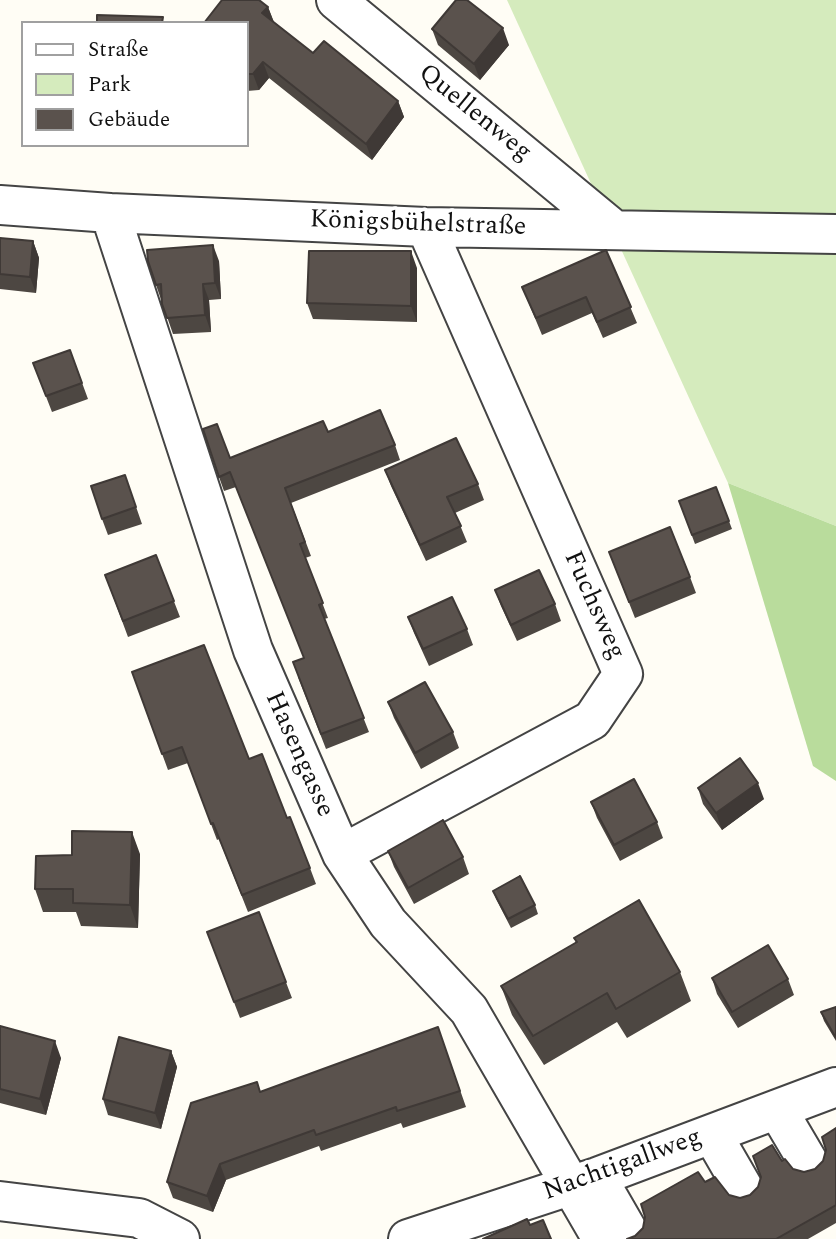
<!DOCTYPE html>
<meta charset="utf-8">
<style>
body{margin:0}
#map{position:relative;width:836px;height:1239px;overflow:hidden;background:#fffdf5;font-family:Spectral,serif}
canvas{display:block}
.legend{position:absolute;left:21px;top:21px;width:228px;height:126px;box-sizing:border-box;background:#fff;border:2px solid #a0a0a0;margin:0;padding:9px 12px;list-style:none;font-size:21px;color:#111}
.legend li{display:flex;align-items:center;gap:14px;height:35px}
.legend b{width:35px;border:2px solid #a0a0a0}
</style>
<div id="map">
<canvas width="836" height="1239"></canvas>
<ul class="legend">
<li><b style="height:9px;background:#fff"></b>Straße</li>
<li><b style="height:19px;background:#d5ebbd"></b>Park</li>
<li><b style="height:19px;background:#5a524d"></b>Gebäude</li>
</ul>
</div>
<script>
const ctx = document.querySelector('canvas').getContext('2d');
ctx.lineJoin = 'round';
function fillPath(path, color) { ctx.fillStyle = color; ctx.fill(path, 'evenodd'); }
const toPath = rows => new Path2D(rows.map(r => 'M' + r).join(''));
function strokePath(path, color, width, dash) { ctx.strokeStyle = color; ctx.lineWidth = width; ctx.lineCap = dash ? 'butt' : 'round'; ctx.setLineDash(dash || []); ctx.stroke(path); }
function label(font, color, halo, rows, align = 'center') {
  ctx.font = font + ' Spectral,serif'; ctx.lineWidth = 7; ctx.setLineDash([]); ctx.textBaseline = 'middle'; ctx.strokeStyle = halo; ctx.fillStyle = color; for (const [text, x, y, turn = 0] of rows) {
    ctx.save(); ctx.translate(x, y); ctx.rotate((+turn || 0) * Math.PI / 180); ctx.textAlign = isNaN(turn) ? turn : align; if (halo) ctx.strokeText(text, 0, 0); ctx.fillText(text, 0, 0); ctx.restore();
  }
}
fillPath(toPath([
 [507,0,836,0,836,526,728,483]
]), '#d5ebbd');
fillPath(toPath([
 [728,483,836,526,836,781,813,766]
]), '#b9dc9c');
const minor = toPath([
 [336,0,613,229],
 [0,205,110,213,426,227,836,234],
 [110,213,253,650,342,854,388,923,469,1010,602,1239],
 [342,854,592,720,623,674,426,227],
 [777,1109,810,1165],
 [712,1134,745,1191],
 [599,1181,629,1233],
 [0,1201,139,1218,180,1239],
 [408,1239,597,1177,836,1087]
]);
strokePath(minor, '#444', 42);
strokePath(minor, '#fff', 38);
fillPath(toPath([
 [268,7,274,22,313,53,398,101,404,117,372,160,269,78,259,90,247,91,247,23],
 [432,29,509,45,480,80,438,45],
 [0,238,33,241,39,258,36,293,0,289],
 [606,250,637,323,603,338,592,313,542,335,522,287],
 [219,261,221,299,209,300,211,332,173,334,156,285],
 [417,268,417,322,313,319,307,303],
 [70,350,88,399,52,412,33,363],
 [328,432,395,445,400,460,291,503,311,556,305,558,328,618,324,619,369,732,326,749,298,677,304,658,236,487,224,491,219,477,230,458],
 [385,470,478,484,484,500,455,513,467,542,426,561,391,486],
 [125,475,142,524,108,535,102,519],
 [716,487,732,529,695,544,679,501],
 [609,552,690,577,696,593,635,618],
 [156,555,180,617,128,637,105,575],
 [495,590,555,604,561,621,517,641,501,606],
 [408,617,467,629,473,645,429,666,414,633],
 [132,672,249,759,287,818,310,868,316,884,248,912,219,839,217,840,188,763,168,770],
 [388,702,453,732,459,748,421,769,394,718],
 [698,788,764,799,722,830,703,804],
 [591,802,657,822,663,838,620,861,597,818],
 [388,851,463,857,469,874,414,904,394,867],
 [140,854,138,928,81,926,76,912,43,912,35,889],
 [493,891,535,905,538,914,511,928,496,899],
 [259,912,292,998,240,1018,207,932],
 [574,938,680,972,691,1001,627,1038,617,1022,544,1065,512,1015,501,986,576,943],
 [712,978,788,979,794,995,738,1028,717,994],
 [836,1007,836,1041,824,1021,821,1012],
 [0,1026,61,1058,46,1115,0,1103],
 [438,1027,466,1107,403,1128,401,1123,321,1151,319,1146,226,1180,213,1212,173,1198,167,1182,260,1092],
 [171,1051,177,1067,161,1129,108,1115,103,1099],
 [836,1128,836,1223,808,1239,627,1239,635,1236,705,1182,729,1195,740,1198,750,1195,782,1161,793,1169,804,1172,815,1169,823,1161]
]), '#4d4742');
fillPath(toPath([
 [268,7,274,23,262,13],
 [503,28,509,45,480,80,474,64],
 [263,62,269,78,259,90,253,74],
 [398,101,404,117,372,160,366,144],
 [33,241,39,258,36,293,30,277],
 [213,245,219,261,221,299,215,283],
 [411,251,417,268,417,322,411,306],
 [203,284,209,300,211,332,205,315],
 [758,783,764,799,722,830,716,813],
 [132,832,140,854,138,928,130,905],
 [55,1041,61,1058,46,1115,40,1099],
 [171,1051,177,1067,161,1129,155,1113],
 [220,1164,226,1180,213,1212,207,1196]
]), '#3f3936');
const building = toPath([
 [222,0,259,0,268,7,262,13,313,53,324,41,398,101,366,144,263,62,253,74,247,74,247,23,204,23,222,0],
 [456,0,467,0,503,28,474,64,432,29,456,0],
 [97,15,163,17,162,23,97,23,97,15],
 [0,238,33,241,30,277,0,274,0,238],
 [213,245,215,283,203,284,205,315,167,318,162,304,161,284,156,285,148,261,147,250,213,245],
 [606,250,631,307,597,322,586,297,536,318,522,287,606,250],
 [309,251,411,251,411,306,307,303,309,251],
 [70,350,82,383,46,396,33,363,70,350],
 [380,410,395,445,285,488,305,542,300,544,323,603,319,605,364,718,321,734,293,662,304,658,230,472,219,477,203,429,217,424,230,458,323,421,328,432,380,410],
 [456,438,478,484,447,497,461,526,420,545,385,470,456,438],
 [125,475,136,507,102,519,91,486,125,475],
 [716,487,729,521,692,535,679,501,716,487],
 [670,527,690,577,629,602,609,552,670,527],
 [156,555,174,601,123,621,105,575,156,555],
 [539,570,555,604,511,625,495,590,539,570],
 [452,597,467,629,423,649,408,617,452,597],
 [204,645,249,759,262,754,287,818,290,817,310,868,242,895,213,823,211,824,182,747,162,754,132,672,204,645],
 [425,682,453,732,415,753,388,702,425,682],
 [740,758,758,783,716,813,698,788,740,758],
 [634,779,657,822,614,845,591,802,634,779],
 [443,820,463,857,408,888,388,851,443,820],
 [72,831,132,832,130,905,73,903,73,889,35,889,36,856,72,855,72,831],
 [520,876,535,905,508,919,493,891,520,876],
 [639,900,680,972,616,1009,607,993,533,1036,501,986,577,942,574,938,639,900],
 [259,912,286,982,234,1002,207,932,259,912],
 [768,945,788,979,732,1012,712,978,768,945],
 [836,1007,836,1038,821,1012,836,1007],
 [0,1026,55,1041,40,1099,0,1089,0,1026],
 [438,1027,460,1091,397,1111,396,1107,316,1135,314,1130,220,1164,207,1196,167,1182,191,1103,257,1082,260,1092,438,1027],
 [119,1037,171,1051,155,1113,103,1099,119,1037],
 [836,1128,836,1205,776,1239,627,1239,635,1236,643,1228,645,1217,641,1204,698,1172,705,1182,715,1177,729,1195,740,1198,750,1195,758,1187,761,1177,753,1156,772,1145,782,1161,785,1159,793,1169,804,1172,815,1169,823,1161,826,1150,822,1137,836,1128],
 [527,1219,530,1225,543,1220,551,1239,483,1239,527,1219]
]);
fillPath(building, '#5a524d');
strokePath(building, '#3f3936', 2);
label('26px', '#111', '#fff', [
 ["Quellenweg",474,114,39],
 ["Königsbühelstraße",418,225,2],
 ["Fuchsweg",593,606,66],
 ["Hasengasse",298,755,66],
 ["Nachtigallweg",623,1166,-20]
]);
</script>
